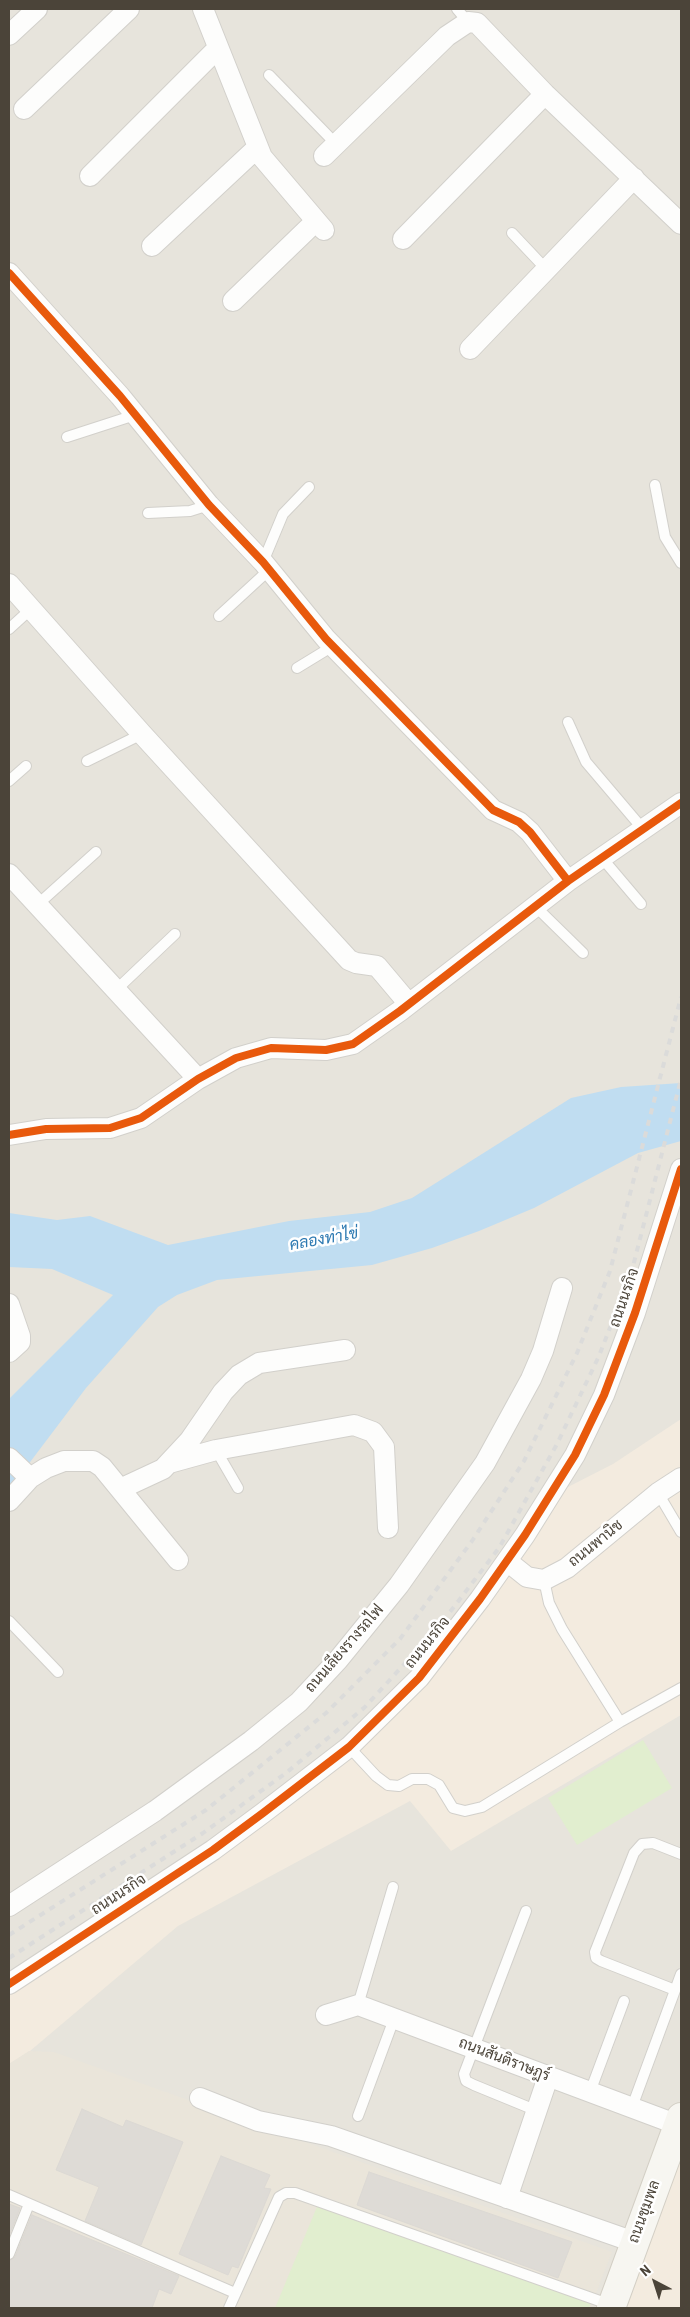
<!DOCTYPE html>
<meta charset="utf-8">
<style>
body{margin:0}
#map{position:relative;width:690px;height:2317px;overflow:hidden;background:#f4f2ee;font-family:"Roboto Condensed",sans-serif}
canvas{display:block}
.frame{position:absolute;inset:0;border:10px solid #4b4439;pointer-events:none}
.north{position:absolute;left:630px;top:2257px;width:50px;height:50px;-webkit-text-stroke:4px #fff;paint-order:stroke;rotate:320deg;font-size:14px;font-weight:700;line-height:20px;text-align:center;color:#4b4439}
.north::after{content:'';display:block;margin:auto;width:18px;height:22px;background:#4b4439;clip-path:polygon(50% 0,100% 100%,50% 72%,0 100%)}
</style>
<div id="map">
<canvas width="690" height="2317"></canvas>
<div class="frame"></div>
<div class="north">N</div>
</div>
<script>
const ctx = document.querySelector('canvas').getContext('2d');
ctx.lineJoin = 'round';
function fillPath(path, color) { ctx.fillStyle = color; ctx.fill(path, 'evenodd'); }
const toPath = rows => new Path2D(rows.map(r => 'M' + r).join(''));
function strokePath(path, color, width, dash) { ctx.strokeStyle = color; ctx.lineWidth = width; ctx.lineCap = dash ? 'butt' : 'round'; ctx.setLineDash(dash || []); ctx.stroke(path); }
function label(font, color, halo, rows, align = 'center') {
  ctx.font = font + ' "Roboto Condensed",Sarabun,sans-serif'; ctx.lineWidth = 5; ctx.setLineDash([]); ctx.textBaseline = 'middle'; ctx.strokeStyle = halo; ctx.fillStyle = color; for (const [text, x, y, turn = 0] of rows) {
    ctx.save(); ctx.translate(x, y); ctx.rotate((+turn || 0) * Math.PI / 180); ctx.textAlign = isNaN(turn) ? turn : align; if (halo) ctx.strokeText(text, 0, 0); ctx.fillText(text, 0, 0); ctx.restore();
  }
}
fillPath(toPath([
 [9,9,681,9,681,2308,9,2308]
]), '#e7e4dc');
fillPath(toPath([
 [681,1419,681,1715,451,1851,410,1801,178,1926,30,2051,9,2064,9,1991,427,1682,566,1488,613,1464],
 [681,2136,681,2308,614,2308]
]), '#f3ebdf');
fillPath(toPath([
 [29,2051,54,2052,612,2252,590,2308,9,2308,9,2064]
]), '#eae5da');
fillPath(toPath([
 [643,1740,672,1788,577,1845,548,1798],
 [319,2202,593,2298,589,2308,275,2308]
]), '#e1eecf');
fillPath(toPath([
 [681,1083,681,1141,638,1153,534,1208,479,1231,432,1248,372,1265,217,1280,177,1295,158,1307,86,1388,9,1490,9,1399,113,1295,52,1269,9,1267,9,1213,57,1220,90,1216,168,1245,289,1221,370,1212,412,1198,571,1098,621,1087]
]), '#c0ddf1');
const building = toPath([
 [82,2109,123,2127,126,2120,183,2142,141,2245,85,2221,99,2187,56,2170,82,2109],
 [221,2156,270,2175,264,2188,271,2189,238,2268,232,2266,228,2275,179,2254,221,2156],
 [369,2172,572,2242,558,2278,357,2205,369,2172],
 [9,2204,20,2208,9,2236,9,2204],
 [32,2215,179,2276,171,2294,159,2289,152,2308,9,2308,9,2261,15,2257,32,2215]
]);
fillPath(building, '#dedbd6');
strokePath(building, '#dcd9d4', 1);
const lane = toPath([
 [457,9,468,22],
 [269,75,336,144],
 [512,233,545,268],
 [67,437,135,415],
 [655,485,665,537,681,563],
 [148,513,190,511,209,505],
 [263,562,283,514,309,487],
 [219,616,269,570],
 [9,629,32,608],
 [297,668,333,646],
 [568,722,586,762,642,828],
 [87,761,142,734],
 [9,781,26,766],
 [602,858,641,904],
 [36,906,96,852],
 [536,907,583,953],
 [116,990,175,934],
 [216,1450,238,1488],
 [658,1493,681,1532],
 [544,1580,549,1603,562,1629,620,1722],
 [9,1621,58,1672],
 [349,1747,376,1776,388,1785,399,1786,412,1779,428,1779,439,1785,453,1808,465,1811,482,1807,620,1722,681,1688],
 [526,1911,464,2074,466,2081,474,2085,535,2110],
 [675,1990,601,1961,596,1958,595,1952,634,1853,642,1844,653,1843,681,1854],
 [358,2005,393,1887],
 [590,2092,624,2001],
 [632,2107,681,1974],
 [358,2116,394,2019],
 [9,2195,235,2293],
 [9,2254,29,2204],
 [229,2308,279,2197,286,2193,295,2193,611,2305]
]);
const street = toPath([
 [203,9,262,157,324,230],
 [9,35,37,9],
 [24,109,129,9],
 [324,156,447,36,468,22,477,23,545,94,681,224],
 [90,176,218,48],
 [403,239,545,94],
 [152,246,258,147],
 [9,273,120,396,209,505,263,562,326,639,493,810,519,822,530,832,568,881],
 [233,301,316,221],
 [470,349,634,178],
 [9,584,142,734,349,960,356,963,377,966,409,1004],
 [9,874,198,1079],
 [9,1135,46,1129,110,1128,141,1118,198,1079,236,1058,271,1048,326,1050,353,1044,400,1011,568,881,681,803],
 [9,1304,20,1336,20,1342,9,1352],
 [9,1458,30,1478],
 [169,1463,216,1450,354,1425,373,1432,384,1447,388,1528],
 [120,1489,163,1469,190,1440,223,1392,239,1375,259,1363,345,1350],
 [9,1501,30,1478,46,1468,64,1461,93,1461,102,1467,178,1560],
 [507,1561,527,1577,544,1580,567,1568,658,1493,681,1478],
 [9,1906,155,1811,251,1741,299,1702,338,1660,399,1585,485,1463,531,1379,543,1351,562,1288],
 [9,1984,213,1850,263,1813,349,1747,419,1678,480,1599,525,1535,575,1455,604,1395,635,1313,681,1169],
 [326,2015,358,2005,681,2126],
 [200,2098,258,2121,331,2136,634,2242],
 [507,2198,548,2077]
]);
const secondary = toPath([
 [611,2308,681,2117]
]);
strokePath(lane, '#d2d0cb', 12);
strokePath(street, '#d2d0cb', 22);
strokePath(secondary, '#d3cfc5', 30);
strokePath(lane, '#fdfdfc', 10);
strokePath(street, '#fdfdfc', 20);
strokePath(secondary, '#f7f6f1', 28);
strokePath(toPath([
 [9,1935,206,1810,326,1713,400,1639,472,1541,524,1461,577,1353,610,1271,681,997],
 [9,1958,203,1833,286,1773,365,1707,440,1625,499,1548,557,1444,599,1356,631,1274,681,1079]
]), '#dbdbda', 4, [6, 6]);
strokePath(toPath([
 [9,273,120,396,209,505,263,562,326,639,493,810,519,822,530,832,568,881],
 [9,1135,46,1129,110,1128,141,1118,198,1079,236,1058,271,1048,326,1050,353,1044,400,1011,568,881,681,803],
 [9,1984,213,1850,263,1813,349,1747,419,1678,480,1599,525,1535,575,1455,604,1395,635,1313,681,1169]
]), '#e8590c', 8);
label('15px', '#4b4439', '#fff', [
 ["ถนนนรกิจ",625,1298,-71],
 ["ถนนพานิช",596,1544,-39],
 ["ถนนนรกิจ",428,1643,-51],
 ["ถนนเลียงรางรถไฟ",345,1649,-49],
 ["ถนนนรกิจ",119,1895,-33],
 ["ถนนสันติราษฎร์",504,2060,21],
 ["ถนนชุมพล",645,2212,-70]
]);
label('italic 16px', '#2e7ab2', '#fff', [
 ["คลองท่าไข่",324,1240,-10]
]);
</script>
